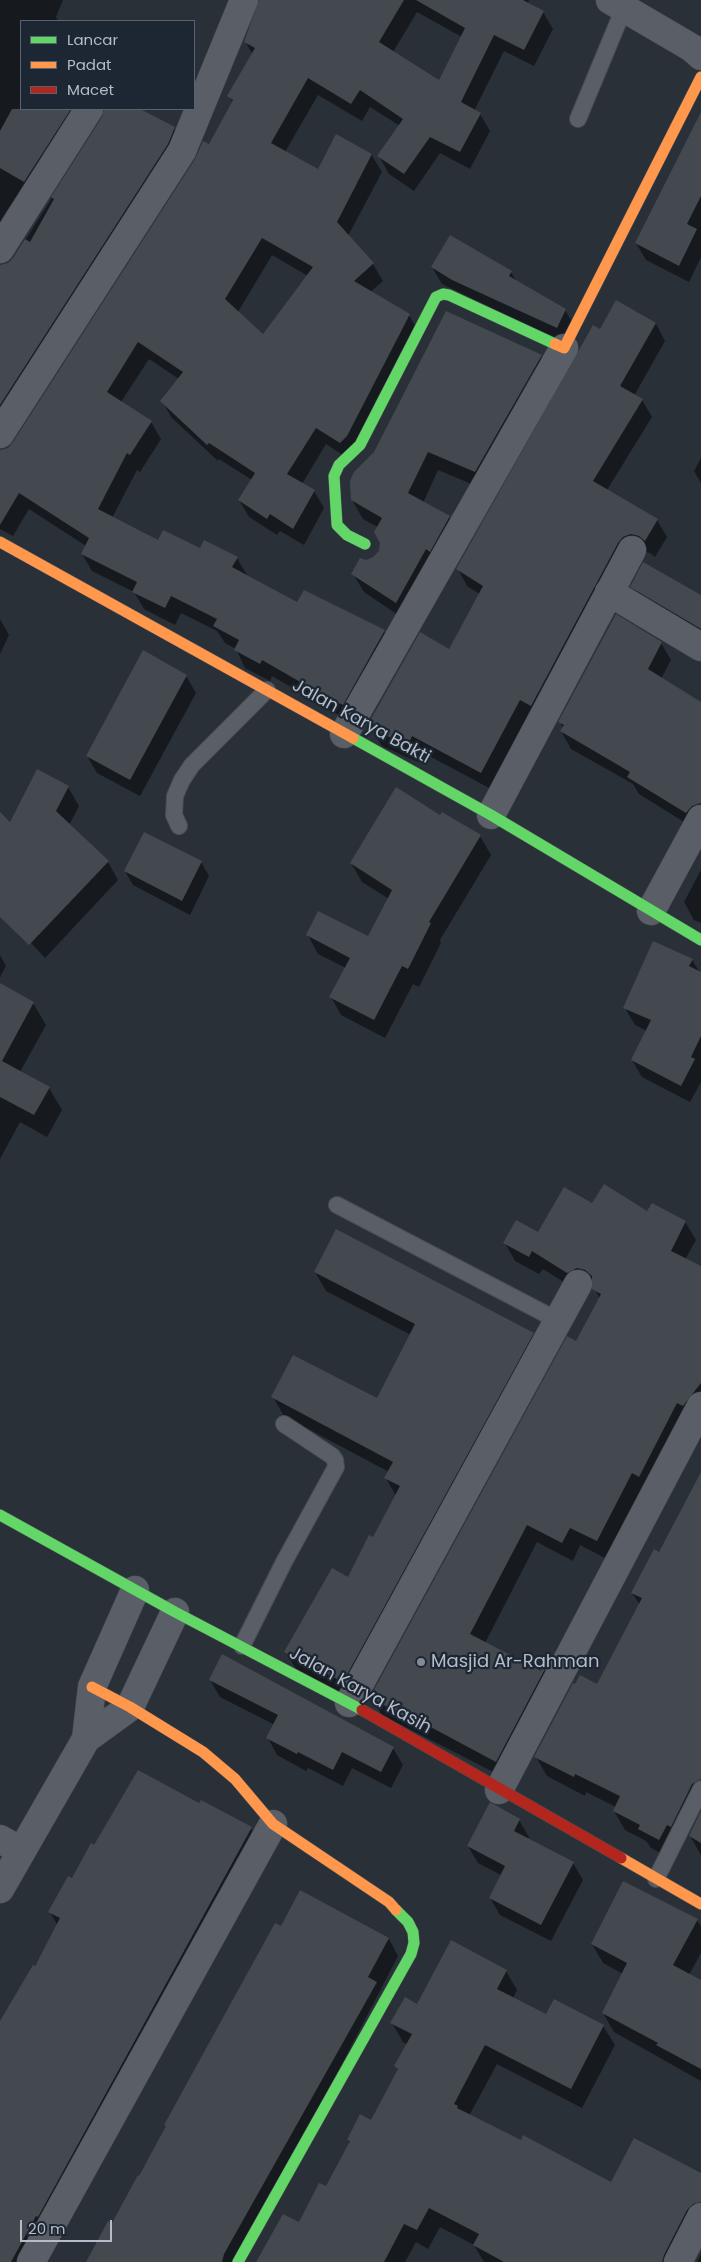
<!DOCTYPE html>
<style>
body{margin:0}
#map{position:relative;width:701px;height:2262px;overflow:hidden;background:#2a3038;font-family:Poppins,sans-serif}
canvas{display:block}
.legend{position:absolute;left:20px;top:20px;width:175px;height:90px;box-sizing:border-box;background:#1d2633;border:1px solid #59626f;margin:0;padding:6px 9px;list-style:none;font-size:15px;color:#b4bcc9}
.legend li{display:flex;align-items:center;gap:10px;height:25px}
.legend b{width:25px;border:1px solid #59626f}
.scale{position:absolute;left:20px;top:2220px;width:92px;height:22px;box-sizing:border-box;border:2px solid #b4bcc9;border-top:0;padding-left:6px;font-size:15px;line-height:18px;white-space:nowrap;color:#b4bcc9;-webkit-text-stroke:4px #1d2633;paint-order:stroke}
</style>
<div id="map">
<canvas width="701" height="2262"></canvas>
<ul class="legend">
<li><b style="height:6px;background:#63d668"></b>Lancar</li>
<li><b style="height:6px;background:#ff974d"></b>Padat</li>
<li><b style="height:6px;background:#b3261e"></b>Macet</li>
</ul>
<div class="scale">20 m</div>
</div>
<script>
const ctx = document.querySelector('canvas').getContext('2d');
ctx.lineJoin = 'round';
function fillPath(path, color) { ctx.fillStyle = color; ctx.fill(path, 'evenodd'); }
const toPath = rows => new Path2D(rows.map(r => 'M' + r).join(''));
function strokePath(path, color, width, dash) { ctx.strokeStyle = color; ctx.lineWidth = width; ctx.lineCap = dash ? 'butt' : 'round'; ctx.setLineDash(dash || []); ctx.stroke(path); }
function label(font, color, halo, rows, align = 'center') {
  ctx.font = font + ' Poppins,sans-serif'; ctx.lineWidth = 4.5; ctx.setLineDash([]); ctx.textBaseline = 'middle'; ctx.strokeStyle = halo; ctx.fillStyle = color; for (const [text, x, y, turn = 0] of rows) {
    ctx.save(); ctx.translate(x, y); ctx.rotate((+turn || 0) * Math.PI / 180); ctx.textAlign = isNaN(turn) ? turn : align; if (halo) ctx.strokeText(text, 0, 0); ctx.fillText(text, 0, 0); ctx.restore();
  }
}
fillPath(toPath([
 [0,0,63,0,56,17,58,21,21,21,21,109,84,109,0,253],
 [260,0,529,0,528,4,543,12,553,29,534,66,504,51,474,111,480,114,490,131,470,169,440,153,414,191,389,174,379,156,400,126,370,107,362,121,318,95,285,152,319,170,371,154,382,172,348,236,373,264,383,281,370,292,409,315,419,333,350,460,326,444,302,484,314,491,324,508,304,545,280,531,277,535,249,517,239,500,252,480,219,459,218,461,172,418,162,401,179,379,149,359,121,402,151,422,161,439,140,472,137,470,112,518,159,542,237,558,247,575,298,604,384,631,394,649,353,722,313,702,310,698,272,676,270,681,245,668,236,649,225,643,217,631,181,613,175,625,144,609,134,592,92,571,82,554,86,546,29,509,13,536,0,529,0,451,8,449,14,443,209,146,233,103,229,96,253,55,245,41],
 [417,12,462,37,440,82,393,52],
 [272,255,308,276,263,336,238,312],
 [108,109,137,109,174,128,184,145,0,438,0,266,7,264,14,258],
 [701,114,701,257,689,282,646,260,636,243],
 [451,237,511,272,517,283,565,310,575,327,567,344,442,284,432,267],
 [617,302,656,324,665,341,634,396,642,400,652,417,607,490,657,520,667,537,655,557,650,553,641,551,491,789,422,752,418,762,382,746,372,729,375,723,372,719,449,651,480,594,467,586,458,569],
 [541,356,552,375,486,490,438,470,423,503,449,517,460,536,407,621,364,592,353,574,380,552,382,543,378,527,363,519,352,500],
 [701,458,701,483,694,471],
 [632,586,701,597,701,640,642,604],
 [0,619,9,635,0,654],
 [661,643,671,660,661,679,701,704,701,825,697,830,639,794,633,784,571,749,561,731,563,728,560,722],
 [186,676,196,693,140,796,97,773,87,756],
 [68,787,79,806,69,825,108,862,118,880,45,958,0,909,0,814,10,825],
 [443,813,480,836,491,855,440,940,441,943,419,987,413,984,385,1038,341,1015,331,997,346,968,318,954,308,935,368,938,389,899,362,882,351,863,441,816],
 [201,862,209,876,190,915,133,885,125,871],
 [701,870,701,923,694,920,684,902],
 [0,955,6,966,0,977],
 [692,960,701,974,701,1082,690,1102,642,1077,632,1060,647,1031,635,1025,625,1008],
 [0,985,33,1003,46,1025,20,1072,49,1088,62,1110,47,1137,20,1122,0,1159],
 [593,1204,648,1212,685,1222,696,1240,685,1260,701,1268,701,1413,607,1559,580,1545,573,1561,537,1542,485,1643,541,1673,544,1670,555,1688,507,1779,382,1715,372,1697,577,1342,600,1299,594,1287,588,1286,578,1291,543,1269,539,1274,515,1261,505,1243,539,1234],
 [315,1272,533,1333,544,1352,354,1700,297,1671,286,1652,348,1579,374,1539,396,1496,386,1478,389,1472,284,1416,273,1397,378,1399,411,1335,326,1291],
 [701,1484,701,1807,682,1845,678,1843,670,1858,651,1848,646,1841,625,1830,614,1811,616,1807,586,1792,585,1796,547,1776,536,1757,598,1686,640,1605,632,1593,659,1553],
 [210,1680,393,1748,403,1765,391,1788,352,1768,343,1786,308,1768,306,1771,277,1755,268,1738,275,1725,220,1697],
 [200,1805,251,1828,261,1846,30,2262,0,2262,0,2025,58,1926,50,1912,95,1847],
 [701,1814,701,1855,690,1836],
 [519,1820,529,1837,528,1840,573,1863,583,1880,551,1941,500,1915,490,1898,501,1875,478,1863,468,1846],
 [697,1920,701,1927,701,1953,689,1975,701,1981,701,2081,614,2032,603,2013,623,1974,603,1963,592,1944],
 [389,1939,398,1956,239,2262,88,2262,140,2178],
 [506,1971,517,1990,513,1998,546,2015,603,2026,615,2045,582,2108,497,2064,469,2116,611,2184,701,2175,701,2226,681,2262,484,2262,474,2245,440,2227,428,2249,416,2242,405,2262,257,2262,299,2224,326,2188,350,2143,348,2140,372,2121,398,2071,396,2066,407,2044,403,2042,392,2023,417,2005],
 [701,2254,701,2262,697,2262]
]), '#0007');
fillPath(toPath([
 [259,0,404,0,379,42,439,80,465,28,416,0,523,0,544,11,524,50,494,35,461,102,481,113,460,152,430,137,404,174,377,156,403,119,360,90,351,104,308,78,271,143,318,169,336,134,372,154,337,222,374,263,354,281,410,314,347,436,340,443,316,428,287,474,315,490,293,529,270,514,267,519,238,500,255,473,209,443,207,445,160,401,183,372,138,342,107,392,152,421,130,455,127,453,98,509,158,540,163,530,200,548,204,540,238,557,232,567,297,602,304,590,385,630,343,705,301,685,302,683,262,660,260,664,234,650,239,640,213,626,217,619,171,596,165,608,132,592,137,582,81,554,89,538,19,493,0,525,0,450,8,448,13,442,195,159,203,141,209,144,233,100,227,96,255,48,244,42],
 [262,238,313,267,263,334,225,299],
 [12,109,71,109,24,182,0,168,0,131],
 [104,109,140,109,175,127,168,144,0,405,0,265,8,263,13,258,25,239,30,242,54,199,51,197,102,117],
 [701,112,701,196,687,224,697,229,679,266,635,243],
 [450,235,512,271,509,276,566,309,557,328,452,280,431,267],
 [616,300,656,323,620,386,643,399,593,481,658,519,645,541,639,536,631,534,623,537,618,543,531,706,520,700,481,773,412,736,408,745,371,729,374,721,371,719,420,632,449,649,483,586,456,569,593,325,600,329],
 [446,311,542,355,475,472,428,452,408,493,450,516,430,552,426,549,396,603,351,574,360,558,366,560,373,557,379,551,380,543,374,532,382,518,351,500,350,481,354,472,374,452],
 [643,562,701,595,701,629,630,587],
 [616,614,662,642,648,669,701,702,701,803,692,806,686,813,627,777,630,772,560,731,564,725,558,722],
 [143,650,187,675,130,780,86,756],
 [37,769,69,786,56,811,109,861,29,945,0,917,0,812,10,822],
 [396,787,440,815,442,812,481,835,429,922,431,923,408,969,402,966,374,1020,329,997,350,958,306,935,318,911,368,936,392,890,350,863],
 [144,832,202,861,182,901,124,871],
 [653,941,693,959,689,966,701,972,701,1036,691,1057,695,1059,681,1086,631,1060,651,1020,623,1008],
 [0,983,34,1002,2,1061,50,1087,34,1115,0,1097],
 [604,1184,647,1211,652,1203,686,1221,671,1251,701,1266,701,1383,683,1406,677,1403,639,1477,632,1473,597,1541,570,1528,562,1543,527,1525,470,1634,541,1671,542,1667,545,1669,496,1762,410,1716,408,1719,370,1697,567,1336,576,1341,601,1294,592,1289,592,1276,585,1270,577,1268,567,1273,532,1251,529,1257,503,1243,516,1220,538,1232,564,1187,592,1203],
 [336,1229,534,1333,343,1682,284,1652,332,1568,348,1577,369,1535,373,1537,400,1486,384,1478,393,1462,271,1397,293,1355,377,1398,415,1324,314,1272],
 [701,1472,701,1779,692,1784,671,1827,667,1825,659,1840,638,1829,640,1825,613,1811,620,1796,575,1774,574,1777,534,1757,573,1683,575,1684,580,1675,597,1684,642,1598,631,1593,654,1549,659,1552],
 [222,1654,394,1747,381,1772,342,1752,333,1770,298,1752,297,1754,266,1738,278,1715,209,1680],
 [138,1770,199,1803,201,1800,252,1827,38,2217,36,2216,11,2262,0,2262,0,2021,33,1965,35,1966,60,1918,48,1912,68,1876,72,1878,91,1843,94,1845],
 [490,1802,520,1819,514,1831,574,1862,541,1925,489,1898,505,1866,467,1846],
 [701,1811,701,1843,689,1836],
 [623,1881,698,1919,673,1965,701,1980,701,2069,656,2045,658,2043,602,2013,627,1963,591,1944],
 [300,1890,389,1938,368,1977,377,1982,224,2254,222,2262,86,2262,108,2221,112,2223,138,2175,139,2176,166,2126,164,2125,275,1923,281,1926],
 [451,1940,507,1970,497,1989,546,2014,554,1999,604,2025,571,2089,485,2045,454,2104,458,2106,457,2108,521,2140,523,2135,611,2182,634,2138,701,2173,701,2202,693,2204,687,2210,664,2255,662,2262,504,2262,473,2245,479,2234,429,2208,417,2230,404,2224,384,2262,256,2262,283,2214,299,2222,319,2183,326,2186,350,2141,347,2140,360,2114,371,2120,398,2069,394,2066,412,2034,390,2023,405,1997,417,2004]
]), '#444950');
const lane = toPath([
 [578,119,624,8],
 [179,826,174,815,175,796,182,780,192,765,267,690],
 [337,1205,557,1320],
 [242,1646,284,1562,336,1467,335,1460,332,1456,284,1424],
 [656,1879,701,1789]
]);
const street = toPath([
 [610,0,692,48,701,56],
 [0,249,89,109],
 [0,434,182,151,244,0],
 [609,592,701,647],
 [344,734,564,348],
 [491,815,632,550],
 [651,911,701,819],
 [349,1703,578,1284],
 [86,1739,130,1707,175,1612],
 [499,1790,701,1406],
 [0,1839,21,1851],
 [0,1889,86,1739,92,1687,135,1590],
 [31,2262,273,1824],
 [678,2262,701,2217]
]);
const fast = toPath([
 [365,544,347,535,337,525,334,476,339,465,360,445,436,297,443,294,449,295,555,344],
 [353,738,491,815,701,940],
 [0,1515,175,1612,362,1710],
 [238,2262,411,1954,414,1943,413,1932,408,1922,396,1910]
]);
const slow = toPath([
 [555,344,564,348,701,77],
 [0,542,353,738],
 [92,1687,130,1707,203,1752,235,1779,273,1824,389,1902,396,1910],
 [621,1858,701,1904]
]);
const jam = toPath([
 [362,1710,621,1858]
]);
strokePath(lane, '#484c53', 18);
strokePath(street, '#484c53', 29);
strokePath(fast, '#484c53', 12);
strokePath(slow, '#484c53', 12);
strokePath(jam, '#484c53', 12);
strokePath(lane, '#5a5e66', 16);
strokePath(street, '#5a5e66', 28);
strokePath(fast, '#63d668', 11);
strokePath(slow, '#ff974d', 11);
strokePath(jam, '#b3261e', 11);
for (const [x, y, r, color] of [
 [421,1662,5,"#848b96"]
]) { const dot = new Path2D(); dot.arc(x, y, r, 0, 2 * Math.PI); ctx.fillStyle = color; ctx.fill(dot); strokePath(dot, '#1d2633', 2); }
label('18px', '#b4bcc9', '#1d2633', [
 ["Jalan Karya Bakti",361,722,29],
 ["Jalan Karya Kasih",360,1691,29]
]);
label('18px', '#b4bcc9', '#1d2633', [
 ["Masjid Ar-Rahman",431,1662]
], 'left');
</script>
